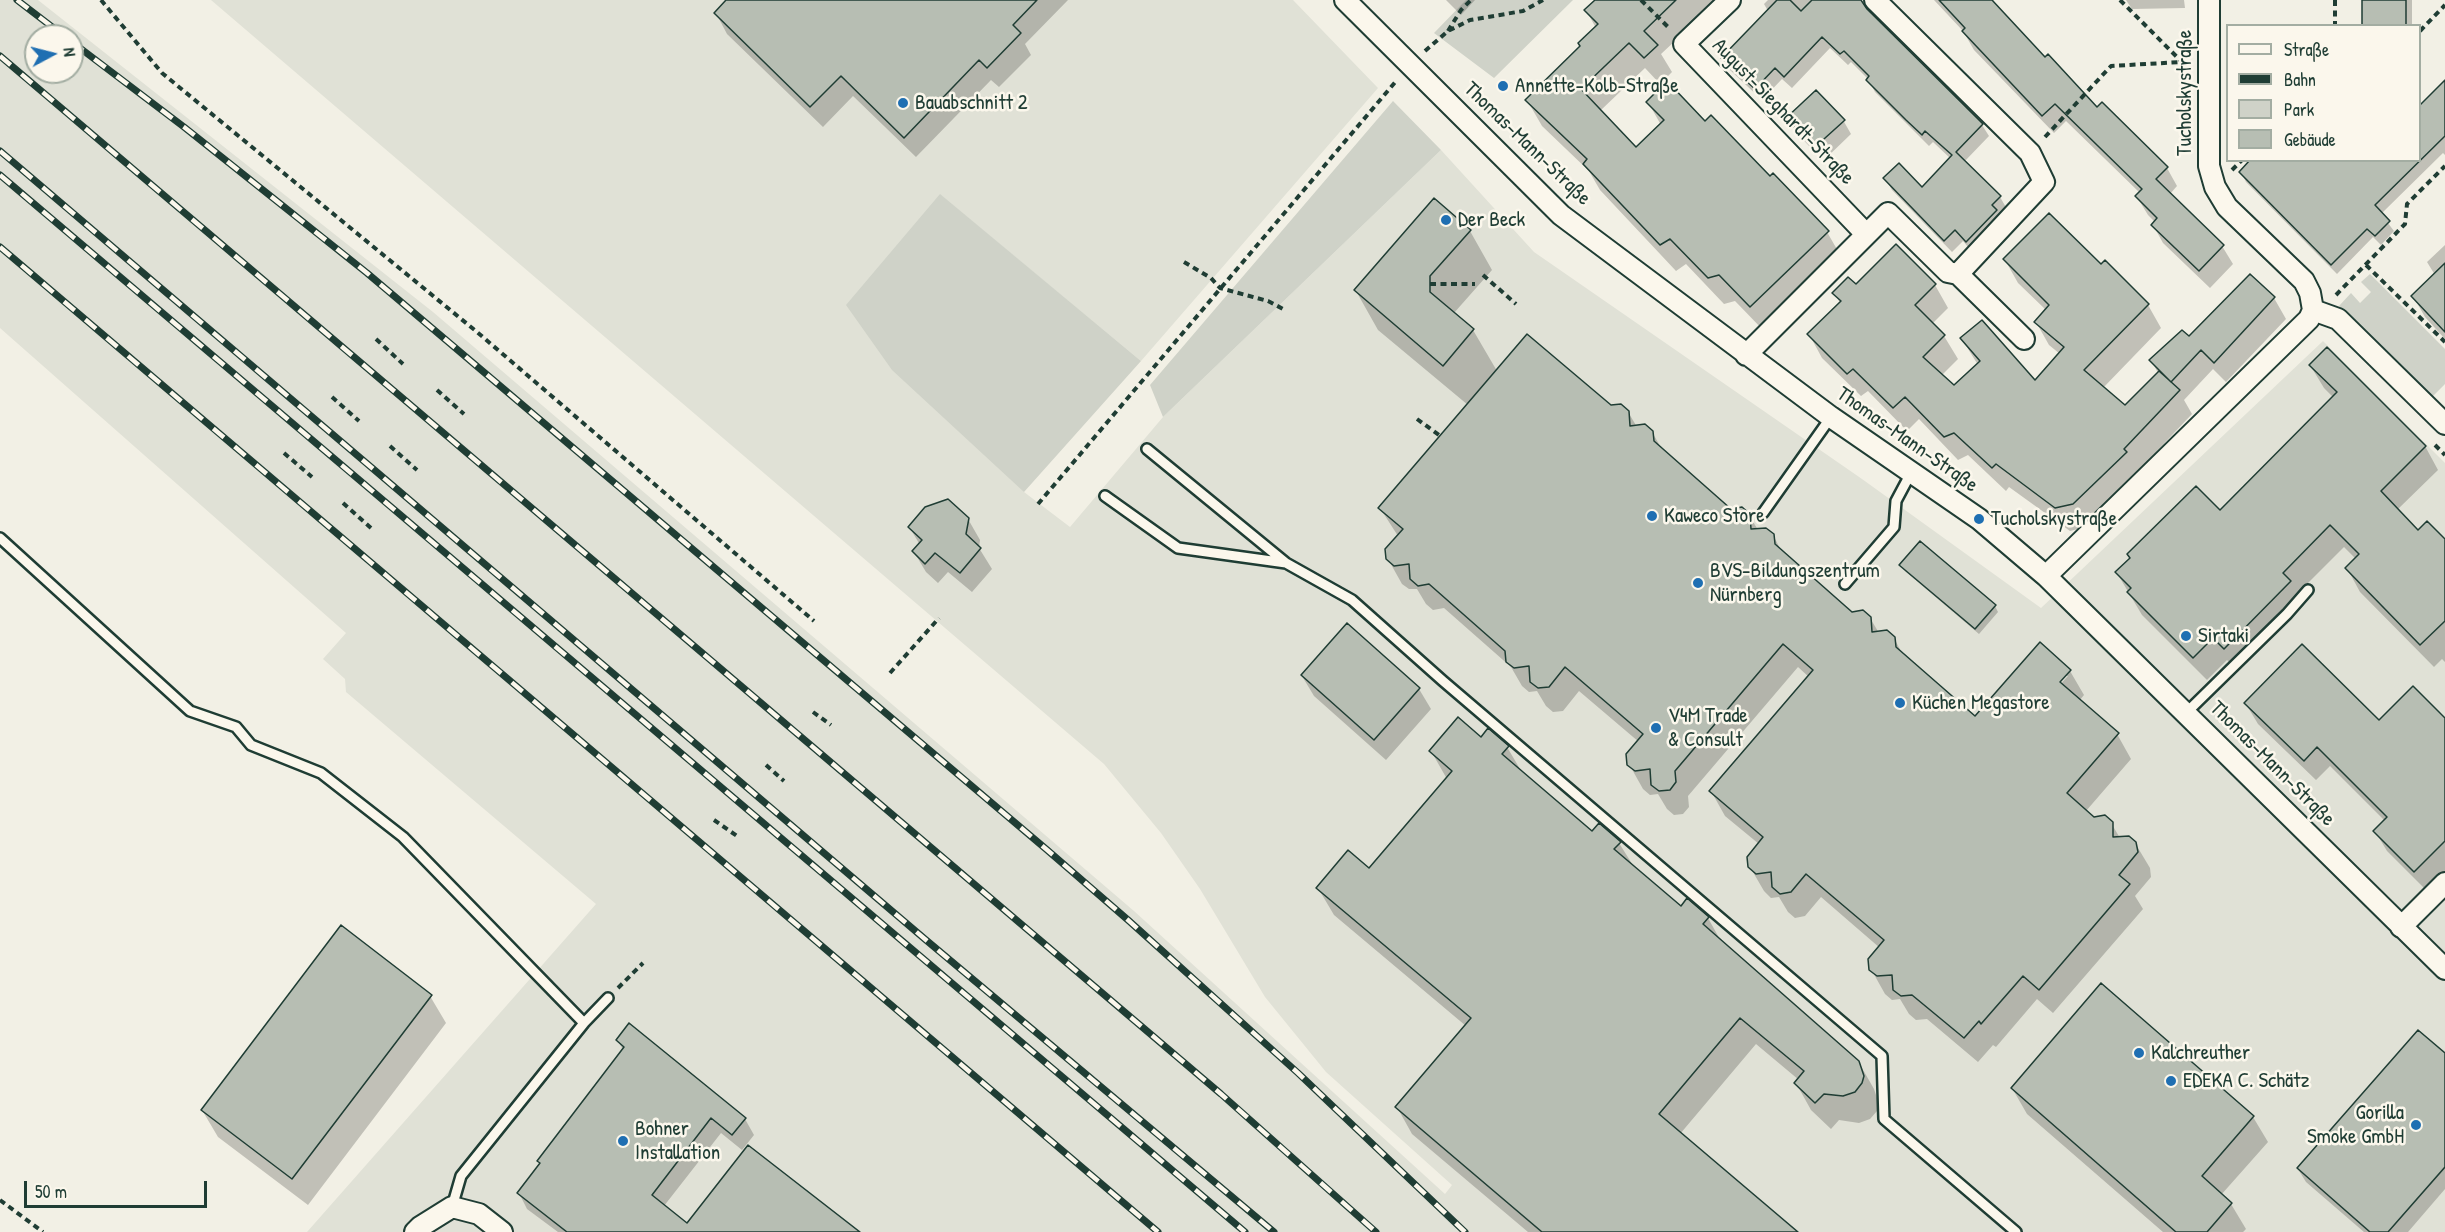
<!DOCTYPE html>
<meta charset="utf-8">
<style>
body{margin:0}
#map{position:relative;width:2445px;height:1232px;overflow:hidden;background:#f2f0e5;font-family:"Patrick Hand",sans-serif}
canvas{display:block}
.legend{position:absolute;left:2226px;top:24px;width:195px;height:138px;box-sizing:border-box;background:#fbf7ec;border:2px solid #a3ada2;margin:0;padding:8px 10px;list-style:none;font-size:18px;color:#1f3d34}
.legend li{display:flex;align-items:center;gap:12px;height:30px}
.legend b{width:30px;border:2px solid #a3ada2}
.north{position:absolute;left:24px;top:24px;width:60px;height:60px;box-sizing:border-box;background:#fbf7ec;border:2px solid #a3ada2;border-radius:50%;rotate:83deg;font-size:16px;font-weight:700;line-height:24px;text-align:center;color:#1f3d34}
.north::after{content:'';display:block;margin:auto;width:21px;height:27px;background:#1f6fb2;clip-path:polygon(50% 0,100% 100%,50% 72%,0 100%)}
.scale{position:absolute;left:24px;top:1181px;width:183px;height:27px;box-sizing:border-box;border:3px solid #1f3d34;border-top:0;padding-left:8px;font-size:18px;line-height:21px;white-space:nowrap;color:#1f3d34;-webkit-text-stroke:4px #fbf7ec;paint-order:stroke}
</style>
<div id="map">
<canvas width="2445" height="1232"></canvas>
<ul class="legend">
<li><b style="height:8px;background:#fbf7ec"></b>Straße</li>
<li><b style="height:8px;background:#1f3d34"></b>Bahn</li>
<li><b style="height:16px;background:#cfd2c8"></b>Park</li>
<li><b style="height:16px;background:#b7beb3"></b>Gebäude</li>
</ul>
<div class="north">N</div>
<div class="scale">50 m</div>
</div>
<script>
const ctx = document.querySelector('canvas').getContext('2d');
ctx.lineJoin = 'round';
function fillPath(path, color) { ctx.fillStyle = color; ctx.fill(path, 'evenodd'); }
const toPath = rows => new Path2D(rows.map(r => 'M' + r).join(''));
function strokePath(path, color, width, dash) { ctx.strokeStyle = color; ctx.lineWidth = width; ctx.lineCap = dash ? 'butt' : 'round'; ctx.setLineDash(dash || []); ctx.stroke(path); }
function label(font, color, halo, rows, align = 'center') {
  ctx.font = font + ' "Patrick Hand",sans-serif'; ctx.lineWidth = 5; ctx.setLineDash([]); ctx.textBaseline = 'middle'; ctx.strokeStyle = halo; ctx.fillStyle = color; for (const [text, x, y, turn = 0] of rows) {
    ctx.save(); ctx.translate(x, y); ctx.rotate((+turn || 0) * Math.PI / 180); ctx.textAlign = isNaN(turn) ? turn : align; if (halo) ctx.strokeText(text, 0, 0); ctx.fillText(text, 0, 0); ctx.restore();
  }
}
fillPath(toPath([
 [0,0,38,0,433,312,1134,911,1445,1194,1452,1185,1326,1072,1265,997,1200,889,1161,833,1104,764,211,0,1293,0,1378,88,1141,361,940,195,1024,492,1070,527,1163,417,1441,150,1534,252,1862,479,2041,608,2323,341,2445,463,2445,1232,307,1232,596,904,346,692,345,679,323,659,346,633,0,328],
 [36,36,72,36,72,72,36,72]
]), '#e0e1d6');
fillPath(toPath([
 [1466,0,1573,0,1494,78,1434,33],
 [1393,101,1441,150,1163,417,1150,385],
 [940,194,1141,361,1024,492,892,370,846,305],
 [2370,274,2445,349,2445,384,2430,399,2339,306,2351,293,2360,303,2371,292,2361,282]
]), '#cfd2c8');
fillPath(toPath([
 [728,0,1068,0,1025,44,1031,55,999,87,991,80,916,157,853,96,823,127,727,34,716,13],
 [1446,0,1475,0,1461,15],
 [1597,0,1719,0,1661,54,1672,72,1660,84,1645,68,1600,111,1636,149,1661,125,1648,102,1705,123,1770,178,1827,232,1842,258,1766,333,1735,301,1724,304,1686,264,1676,271,1600,190,1589,171,1542,126,1527,100,1582,46,1596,28,1586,10],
 [1768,0,1860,0,1866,11,1982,125,1989,136,1964,162,2000,197,2007,209,1973,253,1963,241,1952,252,1892,190,1885,178,1922,189,1951,159,1933,142,1929,146,1875,92,1868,79,1851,62,1848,65,1830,48,1792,88,1782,79,1762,100,1730,70,1723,58,1768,11,1764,4],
 [1934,0,1994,0,1992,2,2045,59,2097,109,2167,168,2177,186,2170,194,2222,246,2233,264,2210,288,2163,243,2153,225,2155,222,2148,215,2137,197,2140,193,2066,121,2054,133,1974,50,1963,31],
 [2126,0,2184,0,2185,8,2132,9],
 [2363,0,2412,0,2412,26,2363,26],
 [2445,82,2445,155,2443,153,2381,214,2394,231,2381,245,2373,237,2337,274,2246,182,2241,172,2420,160,2420,107],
 [1788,118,1843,120,1851,134,1823,161,1796,132],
 [1470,231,1492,270,1454,313,1473,330,1497,371,1628,412,1637,427,1652,432,1663,451,1731,510,1749,515,1758,530,1773,535,1783,554,1852,613,1870,618,1879,633,1894,638,1904,657,1975,718,2070,671,2084,695,2079,701,2117,734,2131,759,2086,811,2094,818,2111,823,2120,838,2135,843,2150,868,2151,877,2135,896,2143,909,2053,1013,2037,999,1996,1047,1993,1045,1978,1062,1927,1019,1916,1020,1909,1014,1900,999,1892,1000,1885,994,1871,969,1880,948,1821,897,1805,916,1795,918,1788,912,1779,897,1771,898,1764,891,1750,867,1759,844,1725,816,1711,791,1809,677,1798,667,1688,796,1689,807,1683,814,1674,815,1667,809,1658,794,1650,795,1643,789,1629,764,1639,742,1579,691,1563,711,1553,712,1546,706,1537,691,1529,692,1522,686,1511,667,1444,608,1433,610,1426,604,1417,589,1409,589,1402,584,1388,559,1398,536,1380,508,1468,405,1378,330,1356,291],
 [2064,676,2068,676,2056,689,2054,687],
 [2445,245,2445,339,2425,317,2413,296,2435,275,2427,262],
 [2005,260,2101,267,2105,262,2148,305,2161,328,2103,388,2125,407,2158,373,2151,360,2189,338,2250,276,2274,298,2286,319,2226,382,2213,369,2184,400,2192,414,2137,472,2139,476,2086,527,2070,531,2009,487,2006,491,1968,455,1958,460,1919,419,1907,431,1868,391,1861,396,1822,358,1809,334,1840,303,1834,293,1856,286,1935,285,1948,308,1932,324,1944,336,1958,359,1941,376,1954,387,1978,365,1962,339,2035,383,2060,354,2049,345,2036,322,2046,310,2018,283],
 [2310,365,2425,446,2438,470,2397,510,2418,532,2445,541,2445,662,2442,659,2434,667,2360,592,2347,568,2356,559,2344,547,2297,594,2304,605,2238,671,2227,660,2207,680,2142,615,2117,573,2220,512,2333,397,2324,388],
 [968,519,980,540,979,548,992,569,972,592,948,572,938,583,926,572,914,552,920,545,910,528],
 [1901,565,1995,606,1998,612,1979,634,1905,571],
 [1302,676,1419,689,1431,709,1386,760,1314,696],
 [2246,704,2379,722,2445,720,2445,873,2427,891,2387,851,2375,831,2385,821,2330,766,2316,780,2258,724],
 [1481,739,1507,747,1523,774,1592,833,1619,843,1634,867,1681,908,1708,918,1722,943,1858,1061,1874,1089,1879,1104,1877,1111,1870,1119,1859,1123,1839,1120,1831,1129,1811,1110,1796,1083,1799,1080,1756,1044,1680,1134,1795,1232,1528,1232,1412,1134,1397,1107,1466,1026,1334,915,1318,888,1370,870,1447,779,1431,751],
 [430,996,446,1023,308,1205,218,1137,202,1110],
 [630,1025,745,1119,754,1135,742,1150,721,1133,664,1206,688,1225,857,1232,558,1232,527,1209,519,1193,541,1165,539,1161,624,1051,617,1040],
 [2445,1055,2445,1189,2408,1232,2364,1232,2306,1182,2298,1169],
 [2012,1088,2253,1117,2268,1142,2221,1195,2231,1204,2246,1229,2243,1232,2163,1232,2027,1114]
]), '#0003');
const building = toPath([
 [726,0,1037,0,1013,25,1021,33,987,68,979,60,904,138,841,76,810,107,714,13,726,0],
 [1595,0,1676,0,1644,31,1658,45,1644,58,1629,43,1581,89,1636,147,1664,120,1646,102,1667,81,1705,121,1711,115,1770,176,1773,173,1829,231,1750,307,1719,275,1708,278,1670,239,1660,245,1583,164,1587,159,1525,100,1580,46,1578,43,1598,24,1584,10,1595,0],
 [1777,0,1790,0,1801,11,1812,0,1861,0,1867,9,1983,124,1956,152,2001,196,1992,205,1997,210,1966,242,1955,230,1944,241,1883,178,1899,163,1922,187,1952,155,1925,131,1922,135,1906,120,1866,80,1869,76,1844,51,1840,54,1822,37,1784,77,1775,68,1755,89,1721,58,1777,0],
 [1939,0,1992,0,2045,57,2048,54,2097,107,2102,102,2168,167,2156,179,2224,245,2199,271,2151,225,2157,218,2135,196,2142,189,2055,104,2042,116,1962,31,1965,28,1939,0],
 [2362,0,2406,0,2406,26,2362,26,2362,0],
 [2445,80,2445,136,2375,205,2390,221,2375,236,2367,229,2331,265,2239,172,2250,160,2420,160,2420,105,2445,80],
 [1816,90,1845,120,1814,148,1786,118,1816,90],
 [1434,198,1471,230,1430,276,1430,292,1474,329,1443,366,1354,290,1434,198],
 [2049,213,2101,264,2105,260,2149,304,2084,370,2125,405,2159,371,2180,390,2124,449,2127,452,2073,504,2055,508,1996,464,1992,468,1954,433,1944,437,1905,397,1893,408,1853,369,1847,374,1807,334,1841,301,1832,293,1848,277,1856,284,1896,244,1936,284,1915,305,1945,335,1923,357,1954,385,1980,361,1960,338,1982,320,2035,380,2064,347,2034,322,2049,305,2003,259,2049,213],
 [2445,263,2445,332,2411,296,2445,263],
 [2250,274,2275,297,2214,363,2201,350,2171,382,2149,360,2182,330,2189,336,2250,274],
 [1527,334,1611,405,1621,404,1629,411,1630,426,1645,424,1653,431,1654,441,1731,509,1742,507,1750,514,1751,529,1766,528,1774,534,1775,544,1852,612,1863,610,1871,617,1872,632,1887,630,1895,637,1896,647,1975,716,2040,642,2071,670,2060,682,2119,733,2067,793,2094,817,2105,815,2113,822,2113,837,2129,836,2136,842,2138,852,2119,875,2130,884,2039,990,2023,976,1981,1024,1979,1021,1964,1038,1912,995,1901,996,1893,990,1892,975,1877,976,1869,970,1868,959,1884,940,1806,874,1791,892,1780,894,1772,887,1771,872,1756,874,1748,867,1747,857,1763,837,1709,791,1813,670,1783,644,1675,771,1676,782,1670,790,1659,791,1651,785,1650,769,1635,771,1627,765,1626,754,1643,734,1565,667,1549,687,1538,688,1530,682,1529,666,1514,668,1506,662,1505,651,1429,584,1418,586,1410,579,1409,564,1394,566,1386,559,1385,549,1403,529,1378,508,1527,334],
 [2327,347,2426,446,2381,491,2418,530,2427,521,2445,539,2445,621,2420,645,2345,568,2359,554,2330,525,2283,573,2291,581,2224,649,2213,638,2193,658,2127,592,2131,588,2115,572,2130,558,2127,554,2196,486,2220,510,2337,392,2309,365,2327,347],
 [948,499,969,518,966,534,981,548,960,573,935,553,925,564,912,551,922,540,908,527,925,507,948,499],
 [1920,541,1996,605,1975,629,1899,565,1920,541],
 [1347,623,1420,688,1374,740,1301,675,1347,623],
 [2302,644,2379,720,2413,686,2445,718,2445,841,2414,872,2373,831,2387,817,2317,747,2304,761,2244,703,2302,644],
 [1458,717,1481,737,1488,728,1509,746,1502,754,1592,831,1599,823,1621,842,1614,849,1681,906,1687,898,1709,917,1703,924,1859,1061,1864,1076,1862,1083,1855,1092,1843,1096,1824,1094,1815,1103,1794,1083,1804,1071,1740,1018,1659,1114,1798,1232,1542,1232,1395,1107,1471,1018,1316,888,1348,850,1369,868,1452,771,1429,751,1458,717],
 [341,925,432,995,292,1179,201,1110,341,925],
 [2101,983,2254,1116,2202,1176,2232,1203,2207,1232,2176,1232,2011,1088,2101,983],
 [629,1023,746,1118,732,1135,711,1118,652,1195,687,1223,748,1145,860,1232,567,1232,517,1193,540,1163,537,1161,624,1047,616,1040,629,1023],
 [2418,1030,2445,1053,2445,1167,2388,1232,2370,1232,2297,1168,2418,1030]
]);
fillPath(building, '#b7beb3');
strokePath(building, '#1f3d34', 1.5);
const service = toPath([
 [1147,449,1286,563,1352,600,1443,681,1882,1056,1884,1119,2016,1232],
 [1105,496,1178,548,1286,563],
 [1763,513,1831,417],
 [0,538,190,711,236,727,251,745,321,773,403,837,584,1023],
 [1845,584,1894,527,1896,501,1912,471],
 [2186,713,2287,614,2308,590],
 [452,1207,461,1176,584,1023,608,998]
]);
const minor = toPath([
 [1345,0,1561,215,1831,417,1979,519,2046,576,2445,969],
 [1730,0,1684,44,1866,234],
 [1875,0,2030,153,2044,182,1958,274],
 [2313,310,2338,319,2445,424],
 [1746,355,1888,213,1948,272,1958,274,2024,339],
 [2046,576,2309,319,2313,310,2310,293,2304,281,2227,207,2215,187,2209,166,2209,0],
 [2401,927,2445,883],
 [415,1232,420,1227,452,1207,479,1214,502,1232]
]);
strokePath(service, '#1f3d34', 14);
strokePath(minor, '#1f3d34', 24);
strokePath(toPath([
 [101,0,162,73,477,332,814,621],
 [1641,0,1670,29],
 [2120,0,2182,62],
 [2335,0,2335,26],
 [1448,31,1461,10,1471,0],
 [2420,31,2445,5],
 [1425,51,1448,31,1470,20,1523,11,1543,0],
 [2045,137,2111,66,2181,62],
 [2232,170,2242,160],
 [1184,262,1211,278,1220,288,1268,301,1285,310],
 [2366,265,2445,342],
 [1483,275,1516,304],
 [1430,284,1475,284],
 [2336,295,2405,224,2407,204,2445,166],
 [376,339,403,364],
 [437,390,464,414],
 [332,397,359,421],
 [1417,419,1439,435],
 [2435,445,2445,455],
 [390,446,417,470],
 [284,453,312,477],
 [343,503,371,528],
 [1038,504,1397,80],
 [890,673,939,618],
 [813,712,831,725],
 [766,765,784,781],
 [714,820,737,836],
 [618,988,643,963],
 [0,1200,43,1232]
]), '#1f3d34', 4, [6, 4.5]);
strokePath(service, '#fbf7ec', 9);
strokePath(minor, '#fbf7ec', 20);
const rail = toPath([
 [17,0,64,36],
 [72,42,184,127,367,273,1046,849,1128,920,1298,1073,1465,1232],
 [0,56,1221,1094,1376,1232],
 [0,151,926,940,1274,1232],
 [0,175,1245,1232],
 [0,247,1158,1232]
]);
strokePath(rail, '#1f3d34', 7);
strokePath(rail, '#fbf7ec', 4.5, [14]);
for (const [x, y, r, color] of [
 [1503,86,6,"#1f6fb2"],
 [903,103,6,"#1f6fb2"],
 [1446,220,6,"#1f6fb2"],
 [1652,516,6,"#1f6fb2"],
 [1979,519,6,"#1f6fb2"],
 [1698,583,6,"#1f6fb2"],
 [2186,636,6,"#1f6fb2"],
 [1900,703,6,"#1f6fb2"],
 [1656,728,6,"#1f6fb2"],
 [2139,1053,6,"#1f6fb2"],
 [2171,1081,6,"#1f6fb2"],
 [2416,1125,6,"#1f6fb2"],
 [623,1141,6,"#1f6fb2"]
]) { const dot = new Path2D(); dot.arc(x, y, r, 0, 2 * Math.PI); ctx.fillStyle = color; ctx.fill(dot); strokePath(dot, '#fbf7ec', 2); }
label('21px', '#1f3d34', '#fbf7ec', [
 ["Annette-Kolb-Straße",1515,86],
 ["Bauabschnitt 2",915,103],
 ["Der Beck",1458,220],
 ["Kaweco Store",1664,516],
 ["Tucholskystraße",1991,519],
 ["BVS-Bildungszentrum",1710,571],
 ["Nürnberg",1710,595],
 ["Sirtaki",2198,636],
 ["Küchen Megastore",1912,703],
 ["V4M Trade",1668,716],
 ["& Consult",1668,740],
 ["Kalchreuther",2151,1053],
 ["EDEKA C. Schätz",2183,1081],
 ["Gorilla",2404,1113,"right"],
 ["Smoke GmbH",2404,1137,"right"],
 ["Bohner",635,1129],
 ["Installation",635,1153]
], 'left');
label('21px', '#1f3d34', '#fbf7ec', [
 ["Tucholskystraße",2185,93,-90],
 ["August-Sieghardt-Straße",1783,112,46],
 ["Thomas-Mann-Straße",1527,144,44],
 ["Thomas-Mann-Straße",1907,440,35],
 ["Thomas-Mann-Straße",2272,764,45]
]);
</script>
